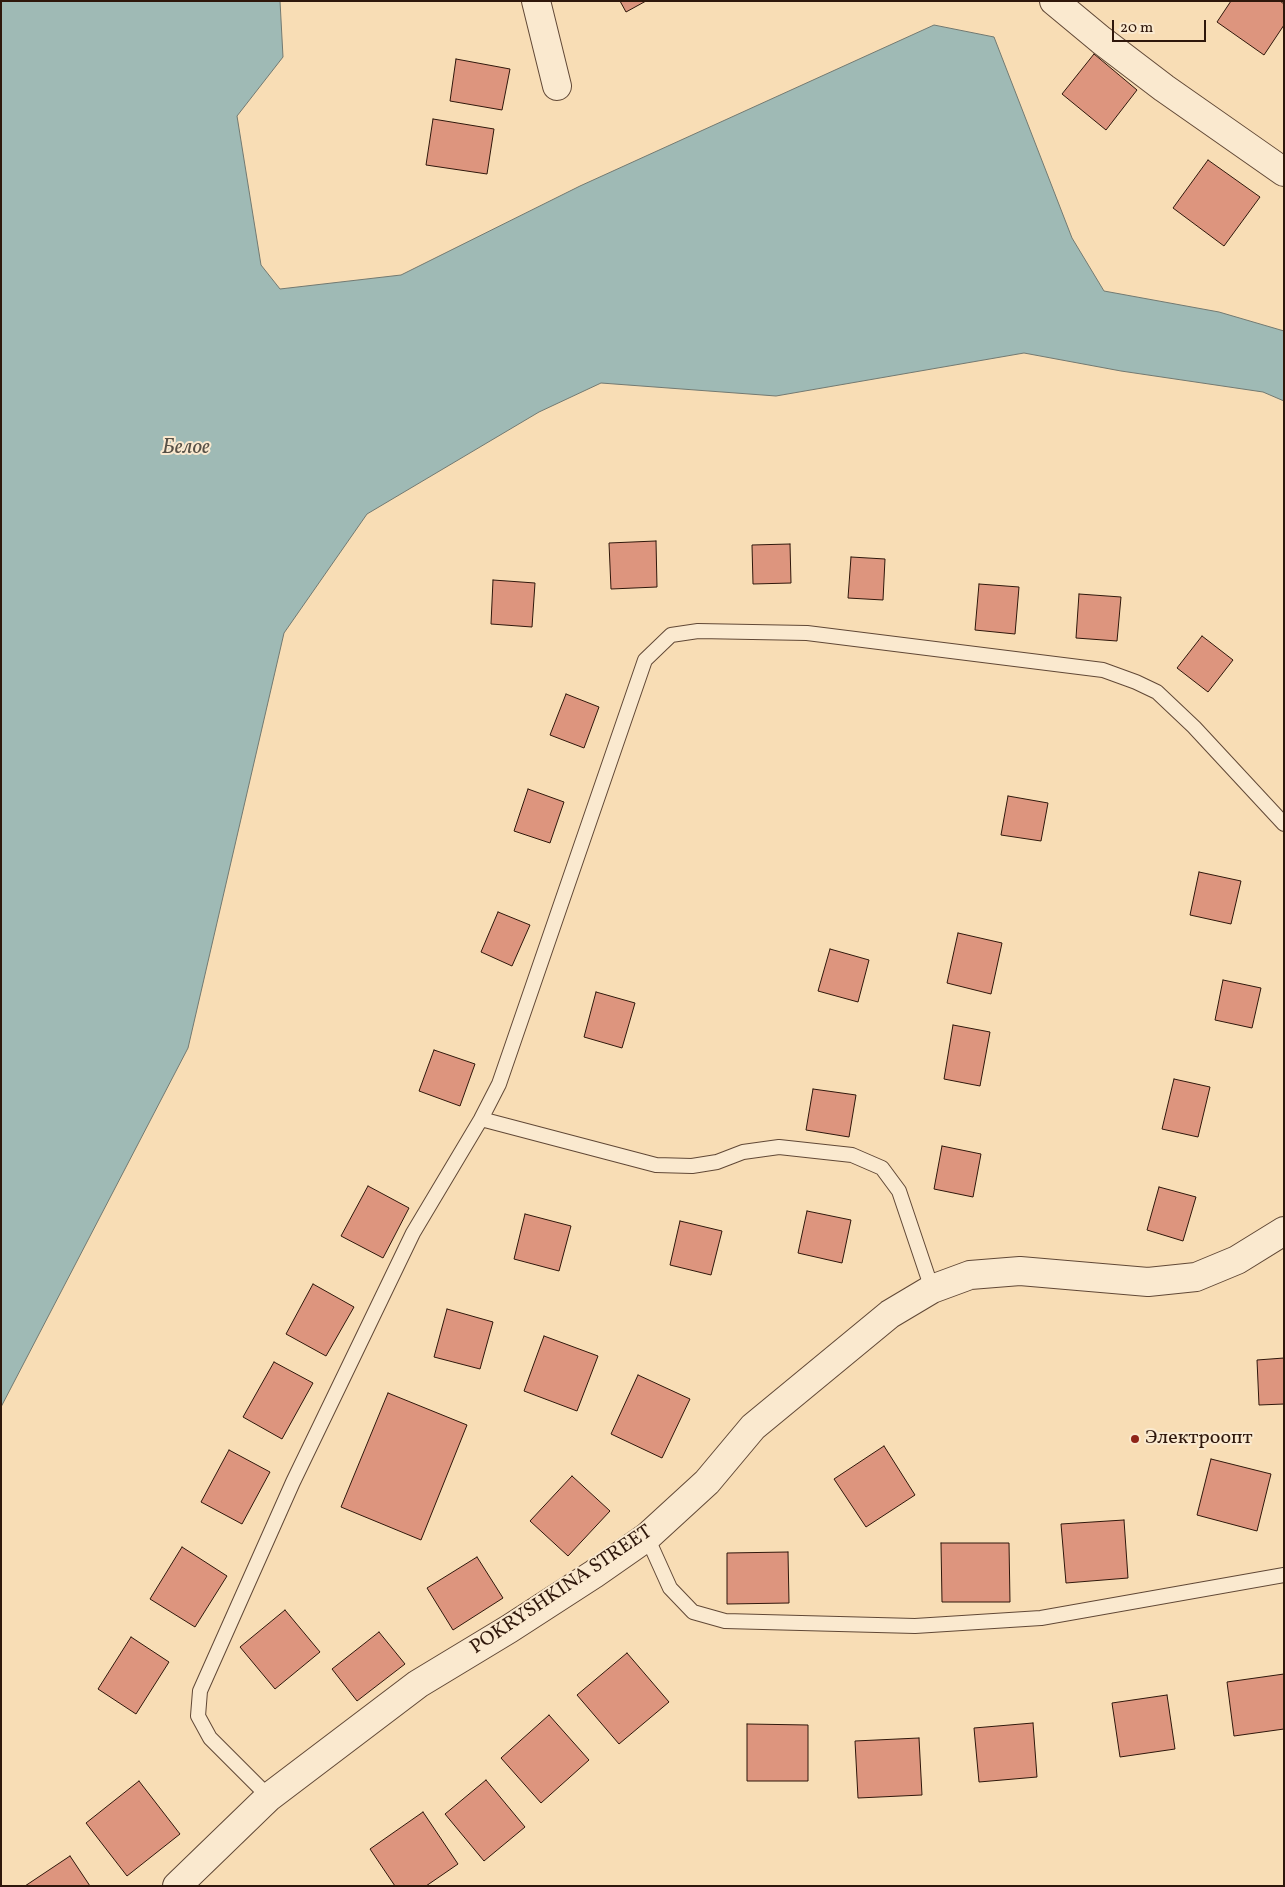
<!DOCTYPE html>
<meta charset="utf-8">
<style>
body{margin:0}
#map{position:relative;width:1285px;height:1887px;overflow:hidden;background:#f8ddb5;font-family:Vollkorn,serif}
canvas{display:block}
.frame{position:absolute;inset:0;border:2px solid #2f170b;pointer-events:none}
.scale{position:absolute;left:1112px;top:20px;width:94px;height:22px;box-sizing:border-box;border:2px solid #2f170b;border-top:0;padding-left:6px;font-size:15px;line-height:18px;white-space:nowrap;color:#2f170b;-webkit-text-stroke:4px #fae9cf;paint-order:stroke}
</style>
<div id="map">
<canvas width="1285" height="1887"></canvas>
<div class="frame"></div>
<div class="scale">20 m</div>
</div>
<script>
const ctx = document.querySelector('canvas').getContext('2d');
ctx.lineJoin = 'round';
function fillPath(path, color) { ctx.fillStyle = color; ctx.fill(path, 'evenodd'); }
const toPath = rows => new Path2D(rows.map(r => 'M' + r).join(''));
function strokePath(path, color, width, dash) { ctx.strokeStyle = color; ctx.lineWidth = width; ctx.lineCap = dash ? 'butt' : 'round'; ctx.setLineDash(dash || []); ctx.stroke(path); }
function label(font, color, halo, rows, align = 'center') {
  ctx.font = font + ' Vollkorn,serif'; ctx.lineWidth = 4; ctx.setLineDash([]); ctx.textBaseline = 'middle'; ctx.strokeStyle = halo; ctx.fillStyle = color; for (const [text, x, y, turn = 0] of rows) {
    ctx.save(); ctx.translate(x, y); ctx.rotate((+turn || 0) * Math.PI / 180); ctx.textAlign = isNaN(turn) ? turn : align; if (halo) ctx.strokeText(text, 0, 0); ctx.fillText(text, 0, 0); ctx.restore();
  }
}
const water = toPath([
 [1,1,280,1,283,57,237,116,261,265,280,289,401,275,580,186,934,25,994,37,1072,238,1104,291,1219,312,1284,331,1284,401,1263,392,1121,371,1024,353,776,396,601,383,539,412,367,514,284,633,188,1048,1,1407,1,1]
]);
fillPath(water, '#9fbab5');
strokePath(water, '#727971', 1);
const building = toPath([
 [620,1,646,1,626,12,620,1],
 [1231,1,1280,1,1284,4,1284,25,1264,55,1217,22,1231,1],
 [1094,54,1137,90,1106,130,1062,94,1094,54],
 [456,59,510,69,502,110,450,101,456,59],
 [433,119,494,129,487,174,426,165,433,119],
 [1208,160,1260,197,1224,246,1173,208,1208,160],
 [656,541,657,587,611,589,609,543,656,541],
 [790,544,791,583,753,584,752,545,790,544],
 [851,557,885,559,883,600,848,598,851,557],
 [493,580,535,583,532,627,491,624,493,580],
 [979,584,1019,587,1015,634,975,630,979,584],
 [1079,594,1121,597,1117,641,1076,638,1079,594],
 [1202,636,1233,660,1208,692,1177,668,1202,636],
 [566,694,599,707,584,748,550,735,566,694],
 [528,789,564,802,550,843,514,831,528,789],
 [1008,796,1048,803,1041,841,1001,835,1008,796],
 [1199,872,1241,881,1231,924,1190,915,1199,872],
 [498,912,530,925,512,966,481,952,498,912],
 [958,933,1002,943,991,994,947,983,958,933],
 [830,949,869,960,858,1002,818,991,830,949],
 [1223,980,1261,988,1252,1028,1215,1020,1223,980],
 [596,992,635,1003,622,1048,584,1037,596,992],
 [953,1025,990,1032,980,1086,944,1079,953,1025],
 [434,1050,475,1064,460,1106,419,1091,434,1050],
 [1174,1079,1210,1087,1198,1137,1162,1129,1174,1079],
 [813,1089,856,1095,849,1137,806,1130,813,1089],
 [942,1146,981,1154,973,1197,934,1189,942,1146],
 [368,1186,409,1208,383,1258,341,1236,368,1186],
 [1159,1187,1196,1197,1183,1241,1147,1230,1159,1187],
 [807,1211,851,1220,842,1263,798,1253,807,1211],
 [525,1214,571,1226,559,1271,514,1259,525,1214],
 [680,1221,722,1231,711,1275,670,1265,680,1221],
 [313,1284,354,1307,326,1356,286,1334,313,1284],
 [447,1309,493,1322,480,1369,434,1357,447,1309],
 [544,1336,598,1356,577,1411,524,1391,544,1336],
 [1284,1358,1284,1404,1259,1405,1257,1360,1284,1358],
 [274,1362,313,1383,282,1439,243,1417,274,1362],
 [638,1375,690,1399,662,1458,611,1434,638,1375],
 [388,1393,467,1425,421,1540,341,1507,388,1393],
 [884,1446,915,1495,866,1527,834,1479,884,1446],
 [229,1450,270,1472,242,1524,201,1502,229,1450],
 [1211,1459,1271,1474,1257,1531,1197,1515,1211,1459],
 [572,1476,610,1511,568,1556,530,1521,572,1476],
 [1124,1520,1128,1578,1066,1583,1061,1524,1124,1520],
 [941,1543,1009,1543,1010,1602,942,1602,941,1543],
 [182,1547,227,1576,195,1627,150,1599,182,1547],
 [788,1552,789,1603,727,1604,727,1553,788,1552],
 [477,1557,503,1598,453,1630,427,1588,477,1557],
 [285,1610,320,1652,275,1689,240,1647,285,1610],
 [379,1632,405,1664,357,1701,332,1669,379,1632],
 [131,1637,169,1662,136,1714,98,1689,131,1637],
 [627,1653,669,1702,619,1744,577,1695,627,1653],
 [1284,1674,1284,1729,1234,1736,1227,1682,1284,1674],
 [1167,1695,1175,1749,1120,1757,1112,1703,1167,1695],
 [549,1715,589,1760,541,1803,501,1758,549,1715],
 [1033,1723,1037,1777,979,1782,974,1728,1033,1723],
 [747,1724,808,1725,808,1781,747,1781,747,1724],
 [919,1738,922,1795,858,1798,855,1741,919,1738],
 [486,1780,525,1827,484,1861,445,1814,486,1780],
 [139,1781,180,1834,127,1876,86,1823,139,1781],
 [423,1812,458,1864,426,1886,395,1886,370,1849,423,1812],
 [70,1856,90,1886,25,1886,70,1856]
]);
fillPath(building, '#dd957e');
strokePath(building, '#2f170b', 1);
const service = toPath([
 [481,1119,656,1165,692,1166,717,1162,743,1152,779,1147,852,1155,882,1168,899,1191,932,1289],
 [647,1537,670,1588,693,1612,725,1621,915,1626,1041,1618,1284,1575],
 [269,1797,210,1738,198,1716,200,1691,293,1482,413,1233,481,1119,499,1084,645,660,671,635,698,631,807,633,1103,670,1136,682,1157,692,1194,727,1284,824]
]);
const minor = toPath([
 [536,1,557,86],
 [1054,1,1101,40,1164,88,1284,172]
]);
const tertiary = toPath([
 [177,1886,269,1797,418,1684,509,1629,594,1574,647,1537,707,1482,753,1427,890,1314,932,1289,970,1275,1020,1271,1148,1282,1196,1277,1237,1260,1284,1231]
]);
strokePath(service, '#614836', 16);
strokePath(minor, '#614836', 30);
strokePath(tertiary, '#614836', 30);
strokePath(service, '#fae9cf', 14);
strokePath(minor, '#fae9cf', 28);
strokePath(tertiary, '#fae9cf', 28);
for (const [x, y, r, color] of [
 [1135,1439,5,"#8f2418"]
]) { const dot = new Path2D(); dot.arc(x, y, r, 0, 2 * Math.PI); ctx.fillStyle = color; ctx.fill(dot); strokePath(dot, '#fae9cf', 2); }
label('20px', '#2f170b', '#fae9cf', [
 ["Электроопт",1145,1439]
], 'left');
label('20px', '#2f170b', '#fae9cf', [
 ["POKRYSHKINA STREET",562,1591,-34]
]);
label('italic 21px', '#565046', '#fae9cf', [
 ["Белое",186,449]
]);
</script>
